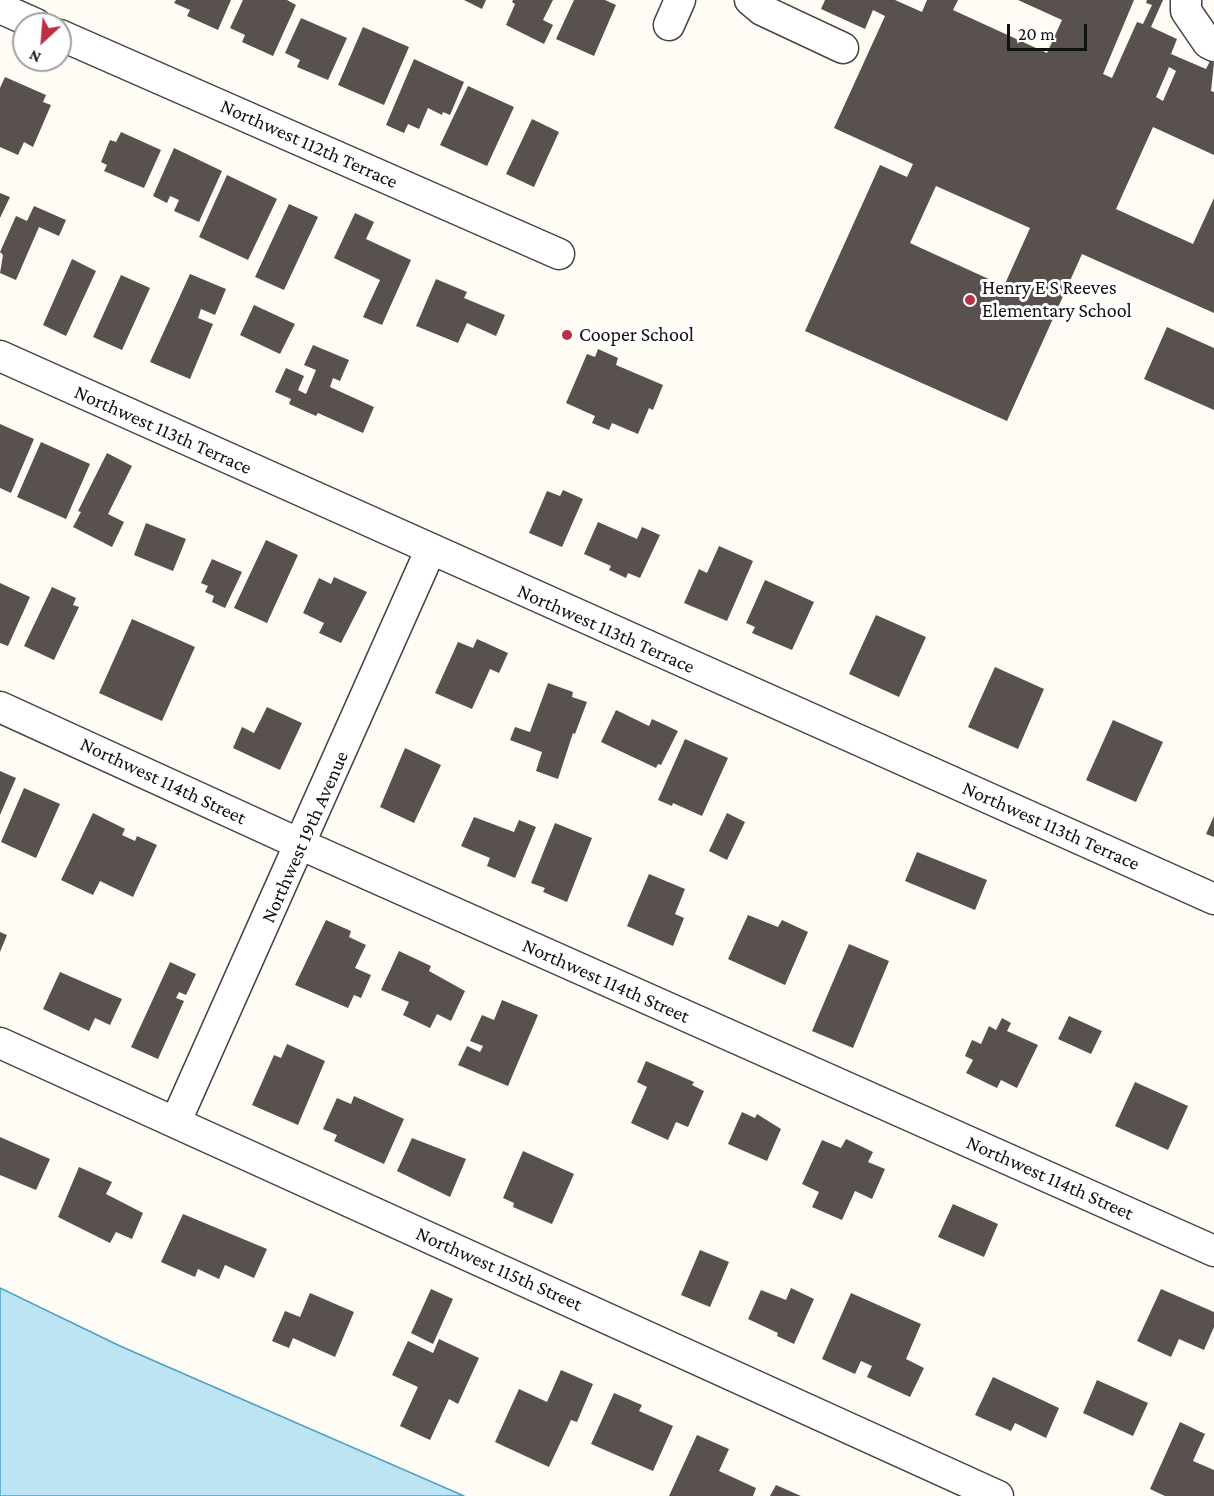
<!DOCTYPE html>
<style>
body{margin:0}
#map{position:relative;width:1214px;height:1496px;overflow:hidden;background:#fefcf5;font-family:"Crimson Pro",serif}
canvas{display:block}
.north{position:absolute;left:12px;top:12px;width:60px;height:60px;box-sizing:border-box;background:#fff;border:2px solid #a0a0a0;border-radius:50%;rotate:206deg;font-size:16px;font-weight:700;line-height:24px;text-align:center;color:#111}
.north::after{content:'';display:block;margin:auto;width:21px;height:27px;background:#bb2f44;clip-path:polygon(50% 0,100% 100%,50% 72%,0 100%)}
.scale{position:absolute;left:1007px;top:24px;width:80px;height:27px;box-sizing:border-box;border:3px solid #111;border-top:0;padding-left:8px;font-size:18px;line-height:21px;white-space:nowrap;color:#111;-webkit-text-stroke:4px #fff;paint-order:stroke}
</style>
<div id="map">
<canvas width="1214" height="1496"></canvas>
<div class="north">N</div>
<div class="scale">20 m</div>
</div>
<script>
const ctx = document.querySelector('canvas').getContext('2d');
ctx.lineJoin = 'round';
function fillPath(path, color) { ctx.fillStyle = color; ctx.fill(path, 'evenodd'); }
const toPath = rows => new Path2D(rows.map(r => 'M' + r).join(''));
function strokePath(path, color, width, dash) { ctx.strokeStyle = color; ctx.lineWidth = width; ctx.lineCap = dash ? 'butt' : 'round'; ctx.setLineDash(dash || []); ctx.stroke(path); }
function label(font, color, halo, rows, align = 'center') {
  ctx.font = font + ' "Crimson Pro",serif'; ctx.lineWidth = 6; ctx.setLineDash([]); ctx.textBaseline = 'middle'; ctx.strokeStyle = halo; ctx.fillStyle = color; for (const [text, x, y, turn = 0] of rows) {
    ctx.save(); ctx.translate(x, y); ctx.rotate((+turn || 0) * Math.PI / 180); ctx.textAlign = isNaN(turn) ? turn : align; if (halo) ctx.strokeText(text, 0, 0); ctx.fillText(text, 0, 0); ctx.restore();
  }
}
const water = toPath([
 [0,1288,120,1346,464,1496,0,1496,0,1288]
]);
fillPath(water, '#bce4f3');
strokePath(water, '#47a1c7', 1.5);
fillPath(toPath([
 [176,0,231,0,218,30,187,16,190,10,174,3],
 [243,0,287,0,296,5,273,56,242,42,245,35,230,28],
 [464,0,486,0,482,9],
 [513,0,553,0,543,20,553,25,544,44,506,25,515,4,512,2],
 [574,0,605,0,616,5,594,56,556,39],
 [825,0,895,0,922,12,927,0,958,0,953,10,1047,53,1062,20,1018,0,1134,0,1103,74,1112,78,1137,22,1143,24,1152,5,1146,3,1147,0,1163,0,1151,27,1177,39,1171,54,1206,69,1210,61,1214,63,1211,91,1214,92,1214,155,1153,127,1116,209,1193,244,1214,198,1214,313,1082,254,1007,421,805,331,880,165,907,177,913,164,834,128,885,16,873,10,865,29,821,9],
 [1169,67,1176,71,1163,101,1156,97],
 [936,186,1030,228,1004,286,910,243],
 [301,18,347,38,328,80,297,67,300,60,285,53],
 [363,27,409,47,384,105,338,85],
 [414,59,464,82,450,115,443,112,442,115,428,108,419,129,408,124,404,133,386,125],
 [5,77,46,95,43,102,51,105,33,147,24,142,18,155,0,147,0,88],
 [468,86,514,107,487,166,440,145],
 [532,119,559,132,534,187,506,174],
 [121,132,161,150,144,188,104,171,107,165,101,162,110,140,116,142],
 [174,148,222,171,199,222,174,211,179,200,170,196,167,203,153,196],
 [227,175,277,199,248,260,199,237],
 [0,193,10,197,0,218],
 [289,204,318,217,284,290,255,277],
 [34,206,66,220,59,236,39,227,16,280,0,273,3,255,0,252,16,216,27,221],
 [355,213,374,222,366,239,411,260,382,325,363,317,380,280,334,258],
 [72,259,96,271,66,336,43,325],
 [190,274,226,289,215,315,201,309,198,318,213,324,190,379,150,362],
 [121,275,150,288,122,350,93,337],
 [436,279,467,292,464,298,505,315,496,336,467,323,458,343,416,326],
 [254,305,295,324,280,354,240,335],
 [1167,327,1214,348,1214,410,1144,379],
 [313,345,349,360,340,381,333,378,330,387,374,407,363,433,318,413,316,416,289,404,291,399,275,392,286,368,304,376,298,390,306,394,316,370,304,365],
 [598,349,618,358,616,365,663,385,653,410,649,408,638,434,612,423,609,430,592,423,595,416,566,403,587,354,595,357],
 [0,424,34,439,11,493,0,488],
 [41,442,90,464,66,519,17,497],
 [107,453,132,466,108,514,124,522,112,547,73,527,81,512,78,511],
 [563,490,583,499,562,547,529,533,547,491,560,496],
 [598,522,637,539,642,527,660,535,640,578,628,573,626,578,609,570,611,566,584,554],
 [146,523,186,539,173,571,134,555],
 [266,540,298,555,267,623,234,608],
 [719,546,753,561,727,621,684,603,699,569,707,573],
 [212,559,242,572,225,608,212,602,214,596,205,592,208,586,201,583],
 [334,577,367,592,341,643,319,633,324,623,303,613,319,578,331,584],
 [765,580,814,602,792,650,752,633,755,627,746,623],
 [0,583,30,597,8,646,0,643],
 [52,587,76,598,73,605,79,607,54,660,24,646],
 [876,615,926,637,899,697,849,674],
 [132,619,195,647,162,721,99,693],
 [477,639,508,653,499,673,490,669,472,709,435,693,458,642,473,648],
 [995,667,1044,689,1018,749,968,727],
 [548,683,573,692,572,697,587,702,575,734,573,733,558,779,536,771,542,752,510,740,515,727,530,732],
 [267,707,302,723,280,770,233,748,242,727,254,733],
 [616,710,649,726,652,719,678,731,661,765,658,764,656,768,601,742],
 [1113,720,1163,742,1136,802,1086,780],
 [685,739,728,758,702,816,673,803,672,806,658,800],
 [405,748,441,765,414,823,380,807],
 [0,771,16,778,0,815],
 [24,788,60,804,36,858,1,842],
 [93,813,125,829,122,835,135,841,137,836,157,845,133,897,100,881,93,895,61,880],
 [727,813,745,822,727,860,709,851],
 [1214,816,1214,837,1206,834],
 [474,817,514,832,519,820,536,827,515,878,487,866,490,858,461,846],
 [555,823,592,838,567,902,543,892,545,888,531,883],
 [917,852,987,880,975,910,905,881],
 [649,874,685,889,675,914,684,918,673,946,627,926],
 [748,915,778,927,782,920,808,932,785,985,728,959],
 [326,920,351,931,349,937,366,945,355,968,371,975,361,998,354,995,348,1008,295,985],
 [0,932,7,935,0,952],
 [849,944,889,961,853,1048,812,1031],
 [399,951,431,966,429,971,465,991,451,1021,437,1014,430,1028,403,1015,409,1002,381,990],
 [170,962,196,974,186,995,179,992,176,998,184,1001,158,1059,131,1047],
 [60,972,122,999,110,1025,95,1018,89,1031,43,1009],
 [502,1000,538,1015,508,1086,458,1065,467,1046,480,1052,483,1046,470,1041,482,1015,494,1020],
 [1069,1016,1102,1031,1091,1054,1058,1039],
 [1002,1018,1011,1023,1007,1031,1038,1045,1017,1088,1001,1080,997,1088,966,1073,973,1060,965,1056,972,1040,981,1044,989,1026,996,1030],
 [287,1044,325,1061,298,1125,252,1105,274,1055,281,1058],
 [646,1061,694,1082,692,1085,704,1091,688,1127,676,1122,668,1140,631,1123,647,1087,637,1082],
 [1135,1082,1188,1106,1168,1150,1115,1126],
 [354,1096,404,1119,384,1164,334,1141,337,1135,323,1129,337,1098,351,1104],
 [742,1112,755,1118,757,1114,781,1129,767,1161,728,1144],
 [0,1137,50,1159,36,1190,0,1175],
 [412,1138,466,1159,450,1197,397,1171],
 [846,1139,873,1152,868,1162,885,1169,872,1199,855,1191,842,1220,812,1207,819,1192,802,1184,822,1140,841,1148],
 [523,1151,574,1174,552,1224,513,1207,514,1203,503,1198],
 [79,1167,112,1182,106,1194,143,1213,132,1239,116,1232,110,1243,58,1217],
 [953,1204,998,1224,984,1257,938,1237],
 [183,1214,267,1249,254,1278,225,1265,219,1279,198,1269,195,1277,161,1262],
 [700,1250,729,1262,710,1307,681,1295],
 [791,1288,814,1299,794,1344,777,1336,778,1333,748,1319,761,1290,786,1300],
 [431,1289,453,1299,433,1344,411,1333],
 [1161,1289,1214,1312,1214,1327,1204,1350,1179,1339,1171,1357,1137,1341],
 [310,1293,354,1312,335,1357,293,1338,289,1348,272,1341,285,1311,300,1317],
 [851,1293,921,1324,906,1359,924,1368,910,1397,867,1377,872,1366,861,1361,855,1374,822,1359],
 [439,1339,479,1358,458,1404,449,1399,430,1440,400,1426,418,1387,392,1375,408,1341,433,1353],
 [561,1370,593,1384,577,1422,571,1420,549,1467,495,1442,519,1389,547,1402],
 [993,1377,1059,1408,1046,1438,1015,1423,1011,1431,975,1415],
 [1097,1380,1148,1403,1133,1436,1083,1413],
 [614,1393,642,1405,639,1411,673,1426,653,1471,591,1444],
 [1180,1422,1205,1434,1193,1461,1214,1470,1214,1496,1165,1496,1150,1489],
 [697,1435,729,1449,719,1471,756,1488,753,1496,669,1496],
 [776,1485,801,1496,770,1496]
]), '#59514e');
const minor = toPath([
 [750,0,762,10,843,48],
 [1186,0,1186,11,1208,43,1214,46],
 [0,8,36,24],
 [669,25,680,0],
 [60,35,559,254],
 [0,356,1214,899],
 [0,707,302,845,1214,1251],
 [0,1043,998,1496],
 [176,1121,430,551]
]);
strokePath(minor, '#444', 33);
strokePath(minor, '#fff', 30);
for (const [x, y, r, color] of [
 [970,300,6,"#bb2f44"],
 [567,335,6,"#bb2f44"]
]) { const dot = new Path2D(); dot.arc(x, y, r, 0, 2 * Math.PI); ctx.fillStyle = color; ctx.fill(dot); strokePath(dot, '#fff', 2); }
label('20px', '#111', '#fff', [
 ["Northwest 112th Terrace",309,144,24],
 ["Northwest 113th Terrace",163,430,24],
 ["Northwest 113th Terrace",606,629,24],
 ["Northwest 114th Street",163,781,25],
 ["Northwest 113th Terrace",1051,826,24],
 ["Northwest 19th Avenue",305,837,-66],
 ["Northwest 114th Street",606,981,24],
 ["Northwest 114th Street",1050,1178,24],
 ["Northwest 115th Street",499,1269,24]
]);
label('20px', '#111', '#fff', [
 ["Henry E S Reeves",982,288],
 ["Elementary School",982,311],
 ["Cooper School",579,335]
], 'left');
</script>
